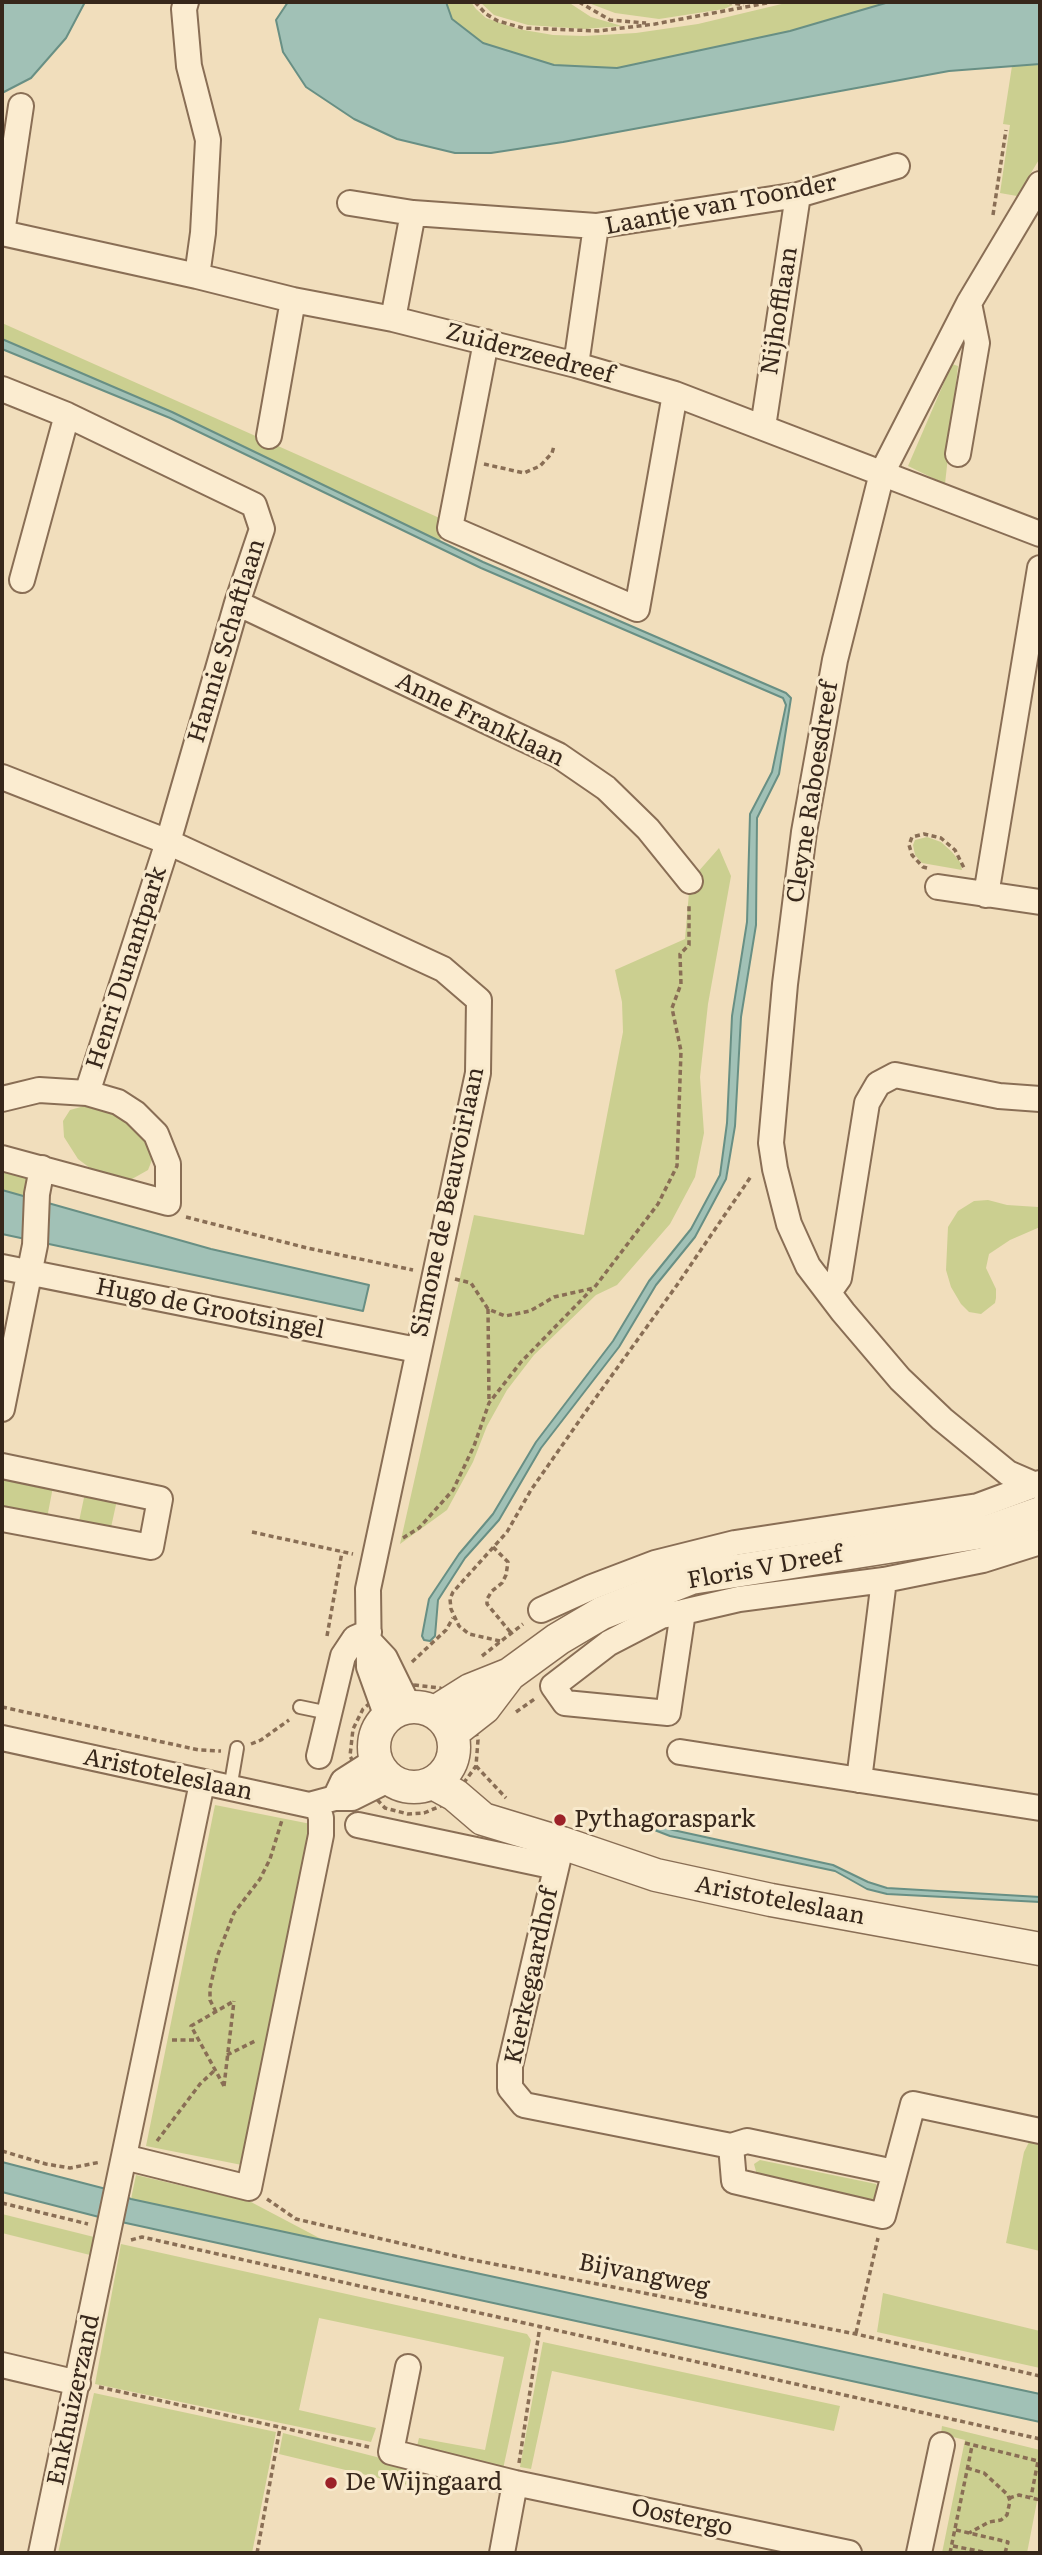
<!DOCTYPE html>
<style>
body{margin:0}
#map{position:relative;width:1042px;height:2555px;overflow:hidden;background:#f1debc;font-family:Literata,serif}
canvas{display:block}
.frame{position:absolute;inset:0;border:4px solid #37271b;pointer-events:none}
</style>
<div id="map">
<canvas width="1042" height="2555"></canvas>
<div class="frame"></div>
</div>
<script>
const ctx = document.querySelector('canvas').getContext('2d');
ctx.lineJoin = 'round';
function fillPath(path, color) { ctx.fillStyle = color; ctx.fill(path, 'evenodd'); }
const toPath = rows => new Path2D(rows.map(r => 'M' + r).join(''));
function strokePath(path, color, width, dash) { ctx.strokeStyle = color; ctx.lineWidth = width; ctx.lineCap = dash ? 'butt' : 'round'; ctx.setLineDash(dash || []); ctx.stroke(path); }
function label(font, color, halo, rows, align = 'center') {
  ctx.font = font + ' Literata,serif'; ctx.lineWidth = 6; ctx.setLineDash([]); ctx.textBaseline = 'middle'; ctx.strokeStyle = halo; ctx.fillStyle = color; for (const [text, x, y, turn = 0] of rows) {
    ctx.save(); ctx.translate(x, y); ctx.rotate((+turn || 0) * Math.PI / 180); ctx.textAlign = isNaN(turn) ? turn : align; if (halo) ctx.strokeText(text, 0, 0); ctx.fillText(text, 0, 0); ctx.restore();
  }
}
fillPath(toPath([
 [446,2,471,2,476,9,486,18,518,29,553,35,584,36,636,33,698,24,790,2,889,2,790,31,617,68,554,65,483,43,452,19],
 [480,2,568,2,591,17,622,26,584,29,528,25,494,15],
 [586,2,714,2,733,5,724,9,659,19,615,13],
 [1040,64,1040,158,1017,196,1000,193,1010,125,1003,124,1012,66],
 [2,323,444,520,440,541,172,412,2,342],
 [952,364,958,366,945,484,908,466],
 [927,837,941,842,952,852,960,862,962,870,922,863,915,855,913,845,915,840],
 [719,848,731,876,708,1004,700,1077,704,1133,695,1177,670,1224,617,1285,596,1295,534,1355,507,1390,487,1426,473,1462,447,1510,400,1544,474,1215,584,1235,623,1032,622,1002,615,970,685,939,690,881],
 [88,1105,131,1118,153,1151,152,1160,148,1170,132,1179,122,1179,94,1171,78,1159,64,1137,63,1121,70,1110],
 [2,1168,28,1175,31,1198,2,1190],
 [988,1200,1007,1205,1038,1207,1040,1212,1040,1227,1010,1240,989,1254,986,1268,996,1289,996,1298,995,1303,981,1314,969,1312,961,1304,951,1287,946,1270,948,1227,958,1211,974,1201],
 [2,1476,53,1487,47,1518,2,1509],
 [85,1493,117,1500,110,1532,78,1526],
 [215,1805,316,1825,247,2166,146,2146],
 [1036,2139,1040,2140,1040,2251,1006,2243,1024,2152,1029,2142],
 [760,2160,876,2184,879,2190,878,2196,869,2201,757,2175,754,2164],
 [136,2175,251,2202,325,2241,131,2199],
 [2,2214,98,2238,94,2256,2,2233],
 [121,2244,527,2334,531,2340,503,2469,416,2450,419,2438,485,2450,504,2357,319,2318,299,2410,376,2428,371,2442,95,2384],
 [883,2293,1040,2331,1040,2368,877,2332],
 [543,2342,840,2406,834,2431,552,2371,531,2469,520,2467],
 [94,2393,276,2432,252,2553,58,2553],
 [942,2426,1040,2450,1040,2486,1027,2553,942,2553,965,2440,941,2434],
 [283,2433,435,2472,433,2491,279,2454]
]), '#cbcf90');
const water = toPath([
 [2,2,85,2,66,38,31,78,2,93,2,2],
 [288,2,446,2,452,19,483,43,554,65,617,68,790,31,889,2,1040,2,1040,64,949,71,563,142,491,153,455,153,397,139,354,119,306,87,283,52,276,20,288,2],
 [2,339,172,412,483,562,786,693,791,698,779,774,757,818,756,925,741,1017,735,1126,726,1179,695,1237,656,1285,619,1347,541,1448,499,1520,465,1558,438,1600,435,1636,430,1641,424,1640,422,1636,429,1599,459,1554,493,1514,536,1442,613,1341,649,1281,691,1229,720,1175,727,1123,732,1016,747,922,750,814,772,772,786,705,783,698,481,568,170,418,2,349,2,339],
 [2,1190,211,1249,369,1285,363,1311,2,1234,2,1190],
 [646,1821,673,1830,833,1865,868,1882,887,1888,1040,1897,1040,1902,887,1894,867,1889,835,1871,670,1836,644,1826,643,1822,646,1821],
 [2,2162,110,2190,131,2199,1040,2394,1040,2422,103,2218,2,2192,2,2162]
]);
fillPath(water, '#a1c1b6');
strokePath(water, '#688f84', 2);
const service = toPath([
 [300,1707,329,1713],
 [230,1789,237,1748]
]);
const minor = toPath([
 [186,2,184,9,189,66,208,140,203,233,197,276],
 [1040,184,969,303,882,473,835,660,804,832,785,984,771,1143,775,1169,789,1224,808,1266,843,1312,900,1379,942,1419,1008,1473,1040,1487],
 [350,203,413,213,596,226],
 [2,233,197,276,293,300,393,319,576,365,675,394,1040,534],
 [2,233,21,106],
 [393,319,413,213],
 [486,342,450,528,637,609,675,394],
 [576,365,596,226,798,195,897,166],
 [2,389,67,415,254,505,262,529,237,603,168,842,87,1093],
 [763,427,798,195],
 [269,436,293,300],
 [958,454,977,343,969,303],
 [22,580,67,415],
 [237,603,558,755,606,788,648,829,690,881],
 [2,777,168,842,443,969,479,1000,478,1073,368,1589,369,1667,387,1717],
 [938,887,1040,902],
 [986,895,1040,568],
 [2,1099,39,1090,87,1093,118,1102,135,1113,156,1134,168,1164,168,1203,2,1158],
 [2,1267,417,1350],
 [829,1292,839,1278,867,1103,878,1084,895,1075,999,1096,1040,1099],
 [2,1409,35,1245,37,1194,42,1168],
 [2,1466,160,1499,151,1547,2,1519],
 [541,1610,592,1587,655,1563,735,1543,978,1506,1040,1483],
 [683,1612,668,1713,565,1703,553,1686,609,1643,661,1616,683,1612],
 [683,1612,739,1599,884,1580,983,1560,1040,1542],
 [370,1642,385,1658,409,1707],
 [2,1738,309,1805,335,1798,352,1798,390,1779],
 [680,1752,1040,1808],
 [319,1756,343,1656,355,1638,369,1632],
 [859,1780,884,1580],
 [335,1798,343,1781,376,1760],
 [358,1825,556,1867],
 [562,1843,510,2066,510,2088,524,2105,731,2146,747,2141,894,2172],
 [731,2146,734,2181,883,2216,913,2104,1040,2131],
 [124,2157,249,2188,321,1835,321,1818,317,1804],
 [2,2365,78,2383],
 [408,2367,391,2452,515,2483,849,2553],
 [41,2553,202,1783],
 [502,2553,515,2483],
 [919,2553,942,2445]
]);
const tertiary = toPath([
 '374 1747a40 40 0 1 1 80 0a40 40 0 1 1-80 0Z',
 [435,1712,470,1690,510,1674,558,1639,602,1613,691,1578,989,1531,1040,1513],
 [452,1733,484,1708,509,1675],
 [433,1783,455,1795,483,1819,562,1843,656,1875,771,1900,1040,1949]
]);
strokePath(service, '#896e55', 16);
strokePath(minor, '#896e55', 28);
strokePath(tertiary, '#896e55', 35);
strokePath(toPath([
 [475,2,486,14,498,21,523,28,598,31,655,24,772,2],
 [579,2,610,20,646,23],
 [727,2,744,5],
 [993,215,1006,130],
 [484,464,524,473,540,466,552,453,554,446],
 [927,868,923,867,912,855,909,845,912,837,924,834,941,838,955,850,964,868],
 [186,1217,307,1248,413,1270],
 [455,1279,471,1283,488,1309,505,1316,530,1311,554,1297,594,1288,658,1204,677,1166,681,1051,672,1008,681,984,680,954,689,945,689,903],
 [488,1309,489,1401],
 [252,1532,353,1554],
 [403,1538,419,1528,453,1490,474,1446,489,1403,521,1362,592,1289],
 [493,1547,508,1562,506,1575,502,1583,492,1591,487,1599,487,1604,511,1633],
 [327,1636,342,1552],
 [500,1641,469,1634,459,1626,451,1609,450,1599,453,1592,507,1532,531,1490,584,1414,677,1285,752,1175],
 [482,1656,523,1624],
 [412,1662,446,1630,453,1618],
 [414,1685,440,1688,457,1698,472,1717,478,1740,476,1766,455,1795,443,1805,424,1813,408,1814,385,1808,369,1791,350,1756,353,1729,363,1709,380,1695,399,1687,414,1685],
 [2,1707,199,1750,221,1751],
 [516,1712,536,1698],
 [251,1744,261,1740,289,1720],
 [476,1766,506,1798],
 [216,2012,210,2000,210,1988,217,1957,234,1913,260,1879,270,1859,282,1820],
 [172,2040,198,2040],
 [227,2055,257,2040],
 [224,2086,191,2026,234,2001],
 [224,2086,234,2001],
 [157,2141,200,2084,215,2070],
 [2,2151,46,2164,70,2168,101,2162],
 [267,2199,296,2219,468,2259,856,2334,1040,2376],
 [2,2203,88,2224],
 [131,2240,142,2237,1040,2439],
 [856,2333,878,2238],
 [99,2387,369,2447],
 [965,2443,1038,2461,1031,2497],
 [519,2463,540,2326],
 [967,2468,984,2473,1008,2495,1010,2501,1007,2515,1001,2520,989,2522,969,2533],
 [1009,2498,1019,2495,1040,2500],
 [956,2530,1008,2542,1005,2553],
 [953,2546,988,2553],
 [257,2553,280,2428],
 [950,2553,972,2446]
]), '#896e55', 3.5, [5, 3.5]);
strokePath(service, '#fbecd0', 12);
strokePath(minor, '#fbecd0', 24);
strokePath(tertiary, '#fbecd0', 32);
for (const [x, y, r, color] of [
 [560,1820,7,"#9c2128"],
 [331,2483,7,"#9c2128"]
]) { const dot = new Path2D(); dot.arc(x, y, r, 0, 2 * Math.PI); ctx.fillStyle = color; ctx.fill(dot); strokePath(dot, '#f8e9cc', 2.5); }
label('24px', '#37271b', '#f8e9cc', [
 ["Laantje van Toonder",721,205,-11],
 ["Nijhofflaan",780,311,-81],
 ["Zuiderzeedreef",530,354,15],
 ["Hannie Schaftlaan",227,641,-73],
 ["Anne Franklaan",480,720,26],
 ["Cleyne Raboesdreef",813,792,-81],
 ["Henri Dunantpark",127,968,-72],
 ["Simone de Beauvoirlaan",448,1202,-78],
 ["Hugo de Grootsingel",210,1309,11],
 ["Floris V Dreef",765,1568,-10],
 ["Aristoteleslaan",168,1775,12],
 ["Aristoteleslaan",780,1901,11],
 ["Kierkegaardhof",532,1976,-78],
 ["Bijvangweg",644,2275,11],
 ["Enkhuizerzand",74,2400,-78],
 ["Oostergo",682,2518,12]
]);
label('24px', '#37271b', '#f8e9cc', [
 ["Pythagoraspark",574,1820],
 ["De Wijngaard",345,2483]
], 'left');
</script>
